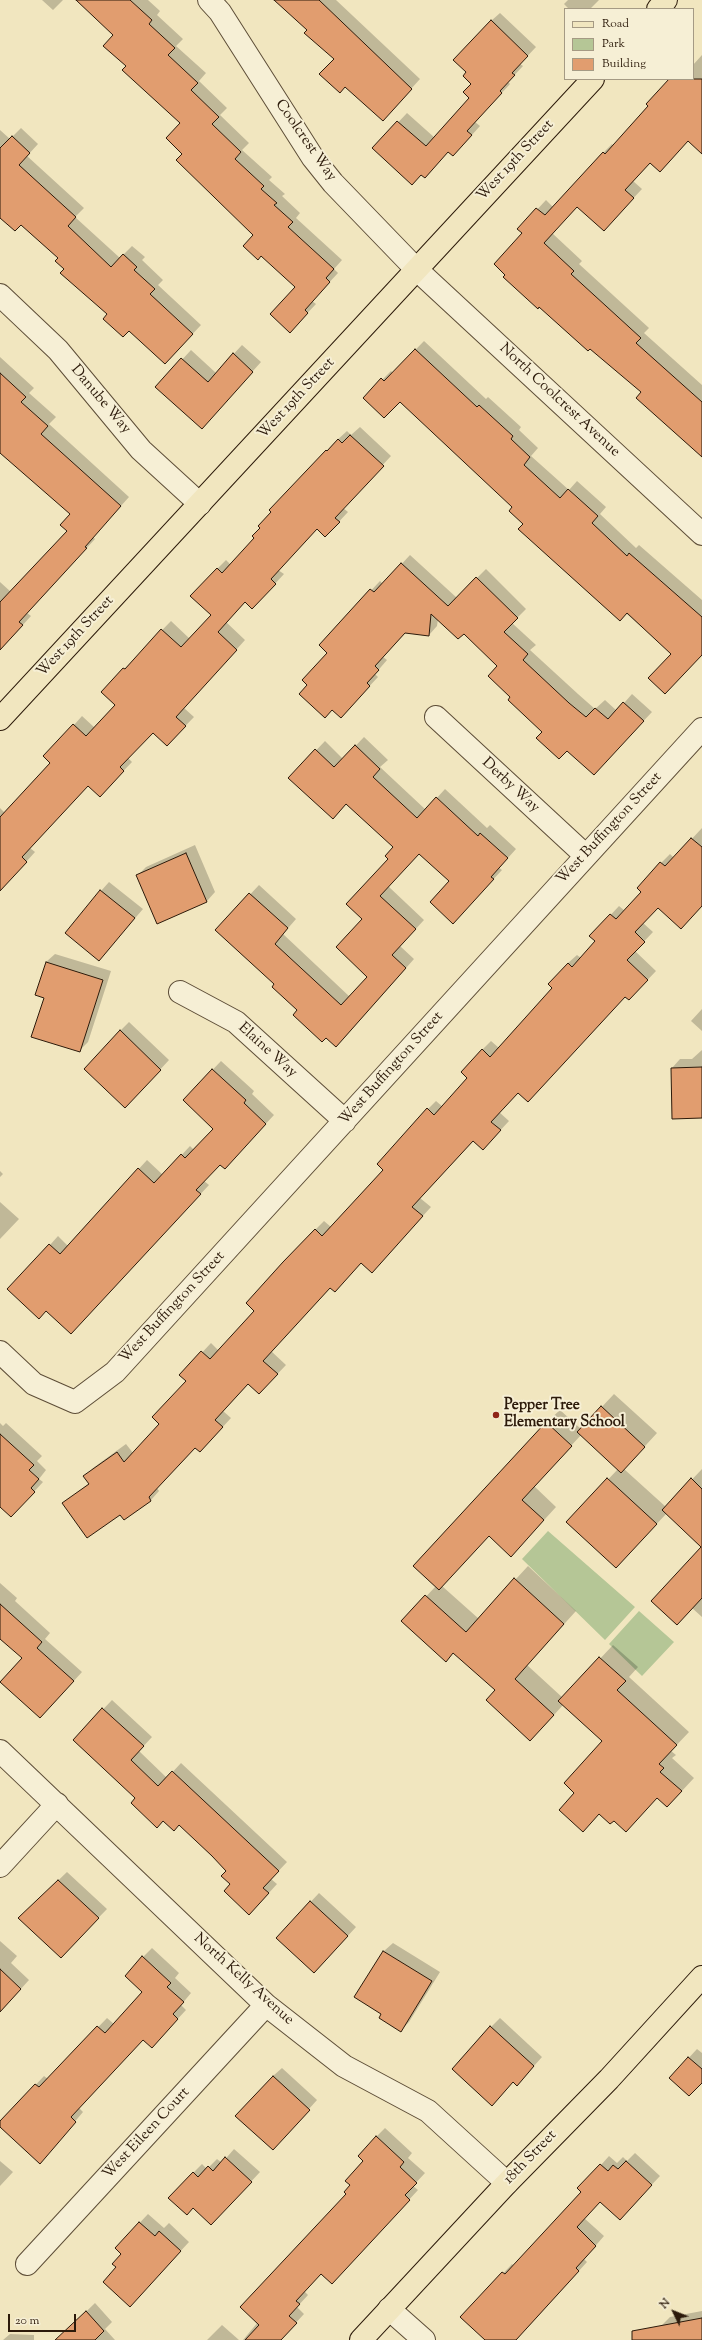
<!DOCTYPE html>
<style>
body{margin:0}
#map{position:relative;width:702px;height:2340px;overflow:hidden;background:#f1e6bf;font-family:"Sorts Mill Goudy",serif}
canvas{display:block}
.legend{position:absolute;left:564px;top:8px;width:130px;height:72px;box-sizing:border-box;background:#f6efd5;border:1px solid #a59a84;margin:0;padding:5px 7px;list-style:none;font-size:12px;color:#2c1a0a}
.legend li{display:flex;align-items:center;gap:8px;height:20px}
.legend b{width:20px;border:1px solid #a59a84}
.north{position:absolute;left:654px;top:2292px;width:40px;height:40px;-webkit-text-stroke:3px #f6efd5;paint-order:stroke;rotate:313deg;font-size:11px;font-weight:700;line-height:16px;text-align:center;color:#2c1a0a}
.north::after{content:'';display:block;margin:auto;width:14px;height:18px;background:#2c1a0a;clip-path:polygon(50% 0,100% 100%,50% 72%,0 100%)}
.scale{position:absolute;left:8px;top:2314px;width:68px;height:18px;box-sizing:border-box;border:2px solid #2c1a0a;border-top:0;padding-left:5px;font-size:12px;line-height:14px;white-space:nowrap;color:#2c1a0a;-webkit-text-stroke:3px #f6efd5;paint-order:stroke}
</style>
<div id="map">
<canvas width="702" height="2340"></canvas>
<ul class="legend">
<li><b style="height:5px;background:#f1e6bf"></b>Road</li>
<li><b style="height:11px;background:#b5c696"></b>Park</li>
<li><b style="height:11px;background:#e19d6f"></b>Building</li>
</ul>
<div class="north">N</div>
<div class="scale">20 m</div>
</div>
<script>
const ctx = document.querySelector('canvas').getContext('2d');
ctx.lineJoin = 'round';
function fillPath(path, color) { ctx.fillStyle = color; ctx.fill(path, 'evenodd'); }
const toPath = rows => new Path2D(rows.map(r => 'M' + r).join(''));
function strokePath(path, color, width, dash) { ctx.strokeStyle = color; ctx.lineWidth = width; ctx.lineCap = dash ? 'butt' : 'round'; ctx.setLineDash(dash || []); ctx.stroke(path); }
function label(font, color, halo, rows, align = 'center') {
  ctx.font = font + ' "Sorts Mill Goudy",serif'; ctx.lineWidth = 4; ctx.setLineDash([]); ctx.textBaseline = 'middle'; ctx.strokeStyle = halo; ctx.fillStyle = color; for (const [text, x, y, turn = 0] of rows) {
    ctx.save(); ctx.translate(x, y); ctx.rotate((+turn || 0) * Math.PI / 180); ctx.textAlign = isNaN(turn) ? turn : align; if (halo) ctx.strokeText(text, 0, 0); ctx.fillText(text, 0, 0); ctx.restore();
  }
}
fillPath(toPath([
 [548,1531,635,1607,605,1640,522,1559],
 [639,1611,674,1642,642,1676,609,1644]
]), '#b5c696');
fillPath(toPath([
 [42,0,63,0,53,10],
 [77,0,148,0,160,11,157,15,183,39,176,46,206,73,199,81,227,108,220,115,249,143,242,150,272,177,269,180,285,194,282,196,300,213,296,218,342,260,334,269,338,273,312,301,316,304,298,323,297,287,254,235,182,123,127,66,115,35],
 [289,0,336,0,420,79,391,111,335,59,308,30],
 [568,0,599,0,590,9,569,9,564,4],
 [500,13,536,47,520,64,523,66,508,82,510,84,475,122,480,126,462,146,449,151,374,148,407,113,435,138,471,98,472,84,468,72,491,21],
 [702,55,702,140,688,140,651,162,633,181,642,189,612,221,578,206,552,233,582,261,579,264,649,328,644,333,702,385,702,457,637,398,642,392,590,348,524,233,519,229,546,200,553,207,604,152,612,144,614,146,650,106,670,79,693,79,693,65],
 [21,128,38,144,27,156,84,208,75,217,120,258,132,246,145,257,142,260,163,280,158,285,201,325,174,354,129,329,109,313,65,269,59,258,21,224,0,216,0,130,10,139],
 [424,341,486,399,488,397,521,427,519,430,538,448,531,456,569,490,577,481,606,507,600,514,636,548,639,545,702,600,702,654,672,654,525,524,513,507,400,401,364,398,391,371,393,373],
 [242,345,261,362,210,419,157,387,191,350,216,373],
 [0,357,34,388,29,393,56,417,49,424,129,497,93,537,95,539,27,613,31,616,0,650,0,582,11,592,68,531,71,514,0,450],
 [360,427,391,456,343,508,348,512,334,527,318,528,278,570,284,574,261,599,246,601,226,622,245,640,184,708,194,717,167,745,153,731,128,758,132,762,108,787,88,785,30,848,35,852,0,891,0,808,5,813,52,762,74,725,82,716,95,728,116,705,102,692,171,621,190,639,212,615,217,569,226,560,231,565,256,538,272,512,271,510,335,442,347,431,351,435],
 [410,555,457,598,486,569,526,609,512,623,536,645,530,650,578,694,595,709,605,700,617,711,632,694,652,712,602,765,567,750,544,732,512,697,498,666,464,632,438,619,437,626,429,635,406,632,383,657,387,660,375,674,378,677,349,708,309,685,329,653,320,645,380,581,383,584],
 [364,737,388,760,380,767,426,810,445,789,487,828,490,825,516,849,499,868,502,870,461,914,451,881,419,853,388,886,424,920,400,946,414,959,345,1037,299,1010,276,984,217,930,259,885,296,919,283,934,350,997,369,977,363,919,394,847,347,803,333,818,290,778,325,741,343,759],
 [702,828,702,905,658,907,643,923,653,932,635,951,656,971,638,990,626,996,519,1092,499,1112,509,1121,483,1149,474,1140,420,1198,431,1207,380,1263,361,1262,331,1287,271,1351,286,1365,268,1384,249,1383,223,1411,231,1418,209,1442,196,1447,157,1488,159,1491,151,1500,124,1519,120,1514,64,1504,89,1483,85,1477,93,1468,126,1444,133,1453,160,1423,187,1381,181,1375,211,1343,219,1351,256,1311,315,1230,324,1221,331,1227,384,1170,428,1109,436,1101,443,1107,469,1078,462,1072,483,1049,491,1041,499,1048,553,988,568,963,577,955,581,958,597,941,591,936,619,906,625,911,643,892,638,888,661,863,670,854,674,858],
 [195,845,215,892,207,901,158,922,137,876,146,867],
 [109,882,143,909,99,960,101,891],
 [55,954,111,971,88,1042,79,1051,45,997,46,962],
 [702,1009,702,1031,691,1021],
 [129,1022,169,1060,134,1098,120,1031],
 [702,1050,702,1117,672,1068,680,1059,692,1059],
 [221,1061,254,1091,252,1094,274,1115,233,1159,221,1164,204,1181,209,1185,79,1324,50,1245,58,1236,68,1246,147,1160,163,1175,190,1146,194,1150,214,1128,184,1100],
 [0,1171,3,1174,0,1177],
 [0,1202,19,1219,0,1239],
 [614,1394,657,1433,624,1469,666,1507,702,1469,702,1546,667,1513,616,1567,568,1522,618,1469,581,1435,534,1486,556,1507,524,1542,489,1535,442,1586,479,1619,528,1566,576,1611,527,1665,563,1698,613,1645,638,1667,629,1677,689,1732,671,1751,676,1755,672,1758,694,1778,680,1793,657,1797,614,1819,600,1813,583,1830,576,1793,603,1741,563,1705,543,1727,496,1690,454,1652,446,1661,403,1621,436,1586,414,1566,547,1422,560,1410,581,1429],
 [0,1423,3,1426,6,1423,42,1456,37,1461,46,1470,39,1479,43,1482,20,1507,0,1505],
 [702,1548,702,1617,692,1608],
 [0,1583,17,1598,15,1601,50,1633,45,1639,82,1672,49,1708,23,1658,0,1637],
 [112,1700,152,1737,139,1751,167,1778,181,1763,287,1862,271,1879,277,1884,258,1905,232,1884,227,1871,179,1824,136,1798,74,1740],
 [67,1872,107,1909,69,1948,19,1918],
 [319,1893,356,1927,323,1963,277,1938],
 [0,1941,17,1956,11,1963,29,1980,0,2012],
 [393,1943,440,1972,409,2022,400,2031,383,2014,356,1997,384,1951],
 [152,1948,179,1973,175,1978,191,1993,181,2005,186,2010,160,2038,143,2039,79,2108,83,2112,40,2163,0,2125,0,2123,44,2076,48,2079,107,2018,114,2024,144,1992,143,1957],
 [500,2018,542,2057,525,2076,514,2081,500,2096,491,2027],
 [697,2049,702,2053,702,2084,670,2078],
 [282,2068,317,2100,281,2140,273,2076],
 [385,2128,412,2153,408,2158,425,2173,413,2186,418,2190,341,2274,322,2273,304,2291,308,2295,297,2307,304,2314,280,2340,243,2340,258,2322,347,2194,376,2137],
 [234,2149,260,2172,220,2215,193,2173,202,2164,207,2169,217,2159,222,2163],
 [635,2153,660,2176,628,2210,600,2201,584,2218,604,2236,584,2259,587,2262,516,2340,488,2340,462,2317,512,2264,514,2266,583,2192,601,2165,609,2156,617,2163,623,2157,627,2161],
 [0,2161,13,2172,0,2186],
 [148,2214,164,2228,169,2223,189,2242,138,2297,118,2267,123,2254,116,2248],
 [95,2303,112,2322,105,2329,115,2340,57,2340],
 [702,2311,702,2340,663,2340,661,2326,670,2317],
 [222,2325,239,2340,207,2340],
 [10,2334,34,2335,34,2340,3,2340]
]), '#0003');
const building = toPath([
 [76,0,130,0,152,20,149,24,175,48,168,55,198,83,191,90,219,117,212,124,241,152,235,159,264,186,261,189,277,203,274,205,293,222,288,227,334,269,326,278,330,282,305,310,308,313,290,333,270,314,295,287,261,256,258,260,243,246,253,235,176,160,182,154,166,138,180,123,122,70,126,66,103,46,113,35,76,0],
 [274,0,319,0,412,89,383,121,345,87,340,93,319,74,334,59,304,33,307,30,274,0],
 [491,20,528,56,512,73,515,75,500,91,502,93,467,131,472,135,453,156,448,152,425,178,421,175,412,185,372,148,397,121,426,146,469,98,463,92,471,84,463,76,466,72,453,60,491,20],
 [669,79,702,79,702,154,688,141,660,172,650,163,625,190,634,198,604,231,577,207,544,243,574,271,571,274,641,338,636,343,702,402,702,457,636,398,641,392,590,349,588,351,539,307,538,309,503,277,505,275,494,264,522,233,517,229,536,208,545,215,603,152,605,154,648,106,646,104,669,79],
 [12,136,30,153,19,165,76,217,68,226,111,267,123,254,137,267,134,270,155,289,150,294,193,334,165,364,129,331,123,337,103,319,107,314,60,273,64,269,55,261,58,258,21,225,15,231,0,218,0,148,12,136],
 [415,349,477,407,479,405,513,436,511,439,530,457,524,465,560,498,568,489,598,516,592,523,627,556,629,553,702,617,702,655,665,694,648,678,671,654,627,613,620,621,518,529,523,524,509,511,512,507,400,402,384,418,363,398,381,378,384,381,415,349],
 [233,353,253,372,202,429,155,387,181,358,208,382,233,353],
 [0,373,26,397,21,402,48,426,41,434,121,506,85,547,87,548,19,622,23,625,0,650,0,602,67,531,60,525,70,514,0,453,0,373],
 [350,435,384,466,335,518,340,522,325,537,317,529,271,579,276,584,252,609,245,602,218,632,237,650,176,717,186,726,167,746,153,733,120,767,124,771,100,797,88,786,22,857,27,862,0,891,0,817,50,763,43,756,73,724,86,736,115,705,101,692,123,668,125,669,161,629,181,647,211,615,190,596,217,568,222,573,254,538,252,536,260,528,258,526,271,512,269,510,326,450,327,451,338,439,342,443,350,435],
 [401,563,448,606,476,577,518,618,504,632,528,654,523,660,569,703,586,717,595,708,608,719,623,702,644,721,594,775,567,751,559,759,536,738,542,732,508,700,510,697,488,676,497,666,464,634,458,639,431,614,429,636,405,633,375,666,379,670,367,683,370,686,341,718,332,710,325,718,299,694,307,685,302,680,327,653,319,645,370,589,374,592,401,563],
 [355,745,380,769,373,777,417,818,436,797,478,836,480,833,508,858,491,877,494,879,453,924,430,902,449,881,419,854,380,896,416,929,392,955,406,968,336,1047,326,1038,322,1042,293,1015,297,1010,272,987,274,984,215,930,249,893,288,928,275,944,341,1005,367,977,336,947,362,919,346,904,388,859,385,856,393,847,346,804,333,819,288,778,315,749,334,767,355,745],
 [691,838,702,847,702,906,681,929,658,908,635,932,645,942,627,960,648,980,629,1000,625,997,528,1102,518,1093,491,1122,501,1130,483,1150,473,1141,412,1207,423,1216,372,1273,361,1263,335,1292,330,1288,263,1361,278,1374,259,1394,248,1384,215,1420,223,1427,200,1452,195,1448,149,1497,151,1501,124,1520,120,1515,87,1538,62,1503,89,1484,83,1476,117,1452,124,1462,159,1424,152,1417,186,1381,179,1375,201,1351,210,1359,254,1311,246,1303,283,1262,315,1229,322,1236,383,1170,377,1164,427,1108,434,1115,467,1078,461,1072,482,1049,490,1057,552,988,548,984,568,963,572,967,595,941,589,936,610,914,616,919,641,892,637,888,660,862,665,866,691,838],
 [186,853,207,902,157,924,136,875,186,853],
 [100,890,135,918,99,961,65,933,100,890],
 [46,962,103,980,80,1052,31,1037,44,998,35,995,46,962],
 [120,1030,161,1070,125,1108,84,1069,120,1030],
 [702,1067,702,1118,672,1119,671,1068,702,1067],
 [212,1069,246,1100,244,1103,266,1124,225,1169,220,1165,196,1190,201,1194,71,1334,46,1311,39,1319,7,1289,49,1244,60,1254,138,1168,154,1183,181,1154,185,1158,213,1129,183,1100,212,1069],
 [601,1406,645,1447,621,1473,577,1432,601,1406],
 [546,1422,572,1446,522,1500,544,1520,511,1557,489,1536,439,1590,413,1566,546,1422],
 [0,1434,34,1465,29,1470,39,1479,31,1488,35,1492,11,1517,0,1507,0,1434],
 [607,1478,657,1524,616,1568,566,1522,607,1478],
 [691,1478,702,1489,702,1598,677,1625,651,1601,701,1547,662,1510,691,1478],
 [514,1578,564,1624,515,1679,554,1715,530,1741,486,1700,495,1690,453,1653,446,1662,401,1621,425,1595,466,1632,514,1578],
 [0,1604,42,1642,37,1648,74,1681,40,1718,0,1682,22,1658,0,1639,0,1604],
 [599,1657,626,1681,617,1690,677,1745,659,1764,664,1768,660,1772,682,1791,667,1807,657,1798,626,1832,614,1821,610,1824,599,1814,583,1832,559,1810,574,1793,564,1783,602,1741,558,1701,599,1657],
 [102,1708,144,1746,131,1760,158,1786,172,1771,279,1871,263,1888,269,1893,249,1915,224,1891,230,1884,221,1876,226,1871,212,1856,179,1825,174,1831,163,1821,157,1828,131,1803,135,1798,73,1740,102,1708],
 [58,1880,99,1918,61,1958,18,1918,58,1880],
 [310,1901,348,1936,314,1973,276,1938,310,1901],
 [383,1951,432,1981,401,2032,379,2018,381,2014,354,1997,383,1951],
 [142,1956,171,1983,167,1987,184,2002,173,2014,178,2019,152,2048,143,2040,71,2117,76,2122,40,2164,0,2127,0,2121,35,2084,39,2087,97,2026,105,2033,142,1992,125,1976,142,1956],
 [0,1969,21,1989,0,2012,0,1969],
 [490,2026,534,2066,517,2086,513,2082,492,2106,452,2069,490,2026],
 [688,2057,702,2069,702,2083,689,2096,669,2078,688,2057],
 [273,2076,310,2110,273,2150,235,2116,273,2076],
 [376,2136,404,2162,400,2167,417,2183,405,2195,410,2200,332,2284,321,2274,296,2301,300,2304,289,2316,297,2323,281,2340,245,2340,259,2325,240,2307,346,2194,344,2192,350,2185,345,2181,363,2161,358,2156,376,2136],
 [225,2157,252,2182,211,2225,193,2208,187,2215,168,2198,193,2172,198,2177,208,2166,213,2171,225,2157],
 [626,2161,652,2185,620,2220,600,2202,577,2227,596,2246,576,2268,579,2271,516,2340,485,2340,460,2317,502,2272,505,2274,581,2192,577,2188,600,2164,608,2171,613,2165,618,2169,626,2161],
 [139,2222,155,2236,159,2231,181,2251,130,2307,103,2282,116,2267,112,2264,121,2254,115,2248,139,2222],
 [86,2311,104,2331,95,2340,55,2340,86,2311],
 [702,2318,702,2340,632,2340,632,2331,702,2318]
]);
fillPath(building, '#e19d6f');
strokePath(building, '#2c1a0a', 1);
const minor = toPath([
 [209,0,220,12,313,158,333,183,416,269,702,534],
 [0,295,58,350,141,450,200,504],
 [436,717,585,855],
 [180,992,236,1022,345,1121],
 [0,1352,34,1384,75,1402,115,1372,702,729],
 [0,1751,266,2005,344,2066,428,2111,507,2183],
 [0,1866,57,1804],
 [27,2264,266,2005],
 [389,2309,424,2340]
]);
const major = toPath([
 [658,9,666,0],
 [0,719,593,79],
 [361,2340,507,2183,609,2079,702,1977]
]);
strokePath(minor, '#5d4d37', 24);
strokePath(major, '#2c1a0a', 24);
strokePath(minor, '#f6efd5', 22);
strokePath(major, '#f1e6bf', 22);
for (const [x, y, r, color] of [
 [496,1415,4,"#8f2418"]
]) { const dot = new Path2D(); dot.arc(x, y, r, 0, 2 * Math.PI); ctx.fillStyle = color; ctx.fill(dot); strokePath(dot, '#f6efd5', 1.5); }
label('15px', '#2c1a0a', '#f6efd5', [
 ["Coolcrest Way",305,141,55],
 ["West 19th Street",516,161,-47],
 ["West 19th Street",297,399,-47],
 ["Danube Way",100,400,50],
 ["North Coolcrest Avenue",559,401,43],
 ["West 19th Street",76,637,-47],
 ["Derby Way",510,786,43],
 ["West Buffington Street",610,829,-47],
 ["Elaine Way",267,1051,42],
 ["West Buffington Street",392,1069,-48],
 ["West Buffington Street",173,1308,-47],
 ["North Kelly Avenue",243,1980,42],
 ["West Eileen Court",147,2134,-47],
 ["18th Street",531,2158,-46]
]);
label('bold 15px', '#2c1a0a', '#f6efd5', [
 ["Pepper Tree",504,1406],
 ["Elementary School",504,1423]
], 'left');
</script>
